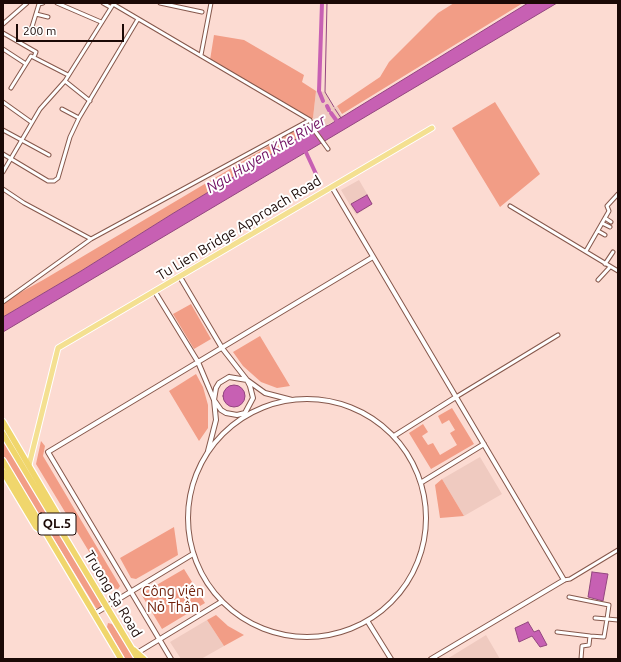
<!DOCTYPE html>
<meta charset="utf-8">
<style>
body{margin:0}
#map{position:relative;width:621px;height:662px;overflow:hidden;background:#fcdbd2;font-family:Ubuntu,sans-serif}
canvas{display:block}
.frame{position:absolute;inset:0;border:4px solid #1b0906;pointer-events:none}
.scale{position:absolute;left:16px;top:24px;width:108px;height:18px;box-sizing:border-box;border:2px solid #1b0906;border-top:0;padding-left:5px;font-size:12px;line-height:14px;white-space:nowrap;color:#1b0906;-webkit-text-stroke:3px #fff;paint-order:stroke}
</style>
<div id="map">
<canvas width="621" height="662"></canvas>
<div class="frame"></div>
<div class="scale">200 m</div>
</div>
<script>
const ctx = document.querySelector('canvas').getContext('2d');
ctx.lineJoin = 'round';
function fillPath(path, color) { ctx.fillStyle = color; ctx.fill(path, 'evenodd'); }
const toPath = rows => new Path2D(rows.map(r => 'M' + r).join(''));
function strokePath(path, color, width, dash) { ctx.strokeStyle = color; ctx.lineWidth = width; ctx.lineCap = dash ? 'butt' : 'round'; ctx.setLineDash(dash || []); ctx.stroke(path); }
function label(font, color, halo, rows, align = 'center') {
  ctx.font = font + ' Ubuntu,sans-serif'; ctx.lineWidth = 4; ctx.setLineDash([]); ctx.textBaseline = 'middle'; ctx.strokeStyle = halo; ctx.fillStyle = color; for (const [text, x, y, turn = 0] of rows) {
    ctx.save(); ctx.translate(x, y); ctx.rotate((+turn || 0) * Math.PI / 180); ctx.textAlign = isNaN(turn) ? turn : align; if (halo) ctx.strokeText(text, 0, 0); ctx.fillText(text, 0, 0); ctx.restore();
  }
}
fillPath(toPath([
 [316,91,325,92,334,108,337,106,342,117,319,129,313,118],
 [359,180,373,204,356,215,341,190],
 [480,457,502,494,464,516,442,479],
 [207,620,224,646,201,659,181,659,170,642],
 [486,635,500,659,447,659]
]), '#efcac0');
fillPath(toPath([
 [454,3,523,3,342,114,337,106,380,77,389,62,438,13],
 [214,35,244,40,304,75,302,82,316,91,313,118,310,120,210,60],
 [495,102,540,174,500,207,452,128],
 [309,122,312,132,303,135,172,214,81,271,3,317,3,302,43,280],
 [191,304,211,339,194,349,173,314],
 [260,336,290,386,277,388,261,382,243,366,233,352],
 [196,374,203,387,208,405,208,428,199,441,169,391],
 [452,408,474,444,431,469,409,433,423,424,428,432,422,436,428,445,433,443,440,455,457,445,450,433,455,430,449,420,442,424,438,416],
 [3,439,79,565,101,605,101,609,96,608,8,464,3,455],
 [41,441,45,446,43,456,120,586,118,589,111,588,36,464],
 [442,479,464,516,440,518,435,485],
 [174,527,178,555,136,579,131,578,120,558],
 [184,569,205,603,162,629,141,594],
 [216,615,228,626,244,635,224,646,207,620],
 [108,623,112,624,135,659,125,659,107,627]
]), '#f29d86');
const water = toPath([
 [528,3,557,3,3,332,3,317,81,271,172,214,303,135,329,125,528,3],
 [367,195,372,204,357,213,351,204,367,195],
 '223 396a11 11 0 1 1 22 0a11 11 0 1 1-22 0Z',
 [592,572,608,574,603,601,588,597,592,572],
 [528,622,534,632,539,630,547,645,540,647,532,636,519,642,515,628,528,622]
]);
fillPath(water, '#c760b3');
strokePath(water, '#93467f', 1);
strokePath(toPath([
 [327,3,325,92,334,107],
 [335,109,341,118]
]), '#93467f', 1);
strokePath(toPath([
 [322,3,319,91,323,101],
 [327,106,329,110],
 [331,113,339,124],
 [304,148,316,174]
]), '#c760b3', 4);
const minor = toPath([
 [57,3,101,22],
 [103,3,110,7],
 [160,3,202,12],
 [113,4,310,120,312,127,328,149],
 [36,14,48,17],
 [3,24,27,3],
 [3,33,36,52,34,57],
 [37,33,31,30,39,4,43,3],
 [3,49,26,64],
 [201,55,211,3],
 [65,81,90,101],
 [11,88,31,56,68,75],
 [3,102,31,122],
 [62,109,79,118],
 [3,130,49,155],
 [3,154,48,181,54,181,58,178,70,137,79,118,138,19],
 [3,172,40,109,65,81,114,3],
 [3,189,24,203,91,239],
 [510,206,618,271],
 [605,218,611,222],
 [602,223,610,227],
 [598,231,605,235],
 [586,251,609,211,607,206,618,194],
 [605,264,613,252],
 [598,280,610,267],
 [3,302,91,239,310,120],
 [456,397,558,335],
 [564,580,570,579,618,550],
 [569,597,609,605,607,619,595,618],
 [557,632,590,636],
 [581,659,582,646,589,645,590,636,604,637,607,619,618,620]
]);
const tertiary = toPath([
 [332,187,564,580,431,659],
 [180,277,222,348,247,380,265,393,292,400],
 [155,292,198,362,214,400,216,420,208,451],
 [229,377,247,380,250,386,253,398,245,413,237,415,226,413,221,410,214,400,216,388,219,383,229,377],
 '188 518a119 119 0 1 1 238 0a119 119 0 1 1-238 0Z',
 [394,436,456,397],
 [422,482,484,444],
 [94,614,193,554],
 [368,622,391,659],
 [137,653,221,602],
 [171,659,48,452,373,257]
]);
const primary = toPath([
 [29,465,58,348,432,128]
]);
const trunk = toPath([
 [3,422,59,517,61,528],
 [3,434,138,659],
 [3,461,121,659],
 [3,472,36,527,43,532],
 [134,650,144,659]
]);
strokePath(minor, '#86584c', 5);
strokePath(tertiary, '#86584c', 6);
strokePath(primary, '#fff', 7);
strokePath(trunk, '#fff', 8);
strokePath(minor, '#fff', 3);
strokePath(tertiary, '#fff', 4);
strokePath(primary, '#f4e091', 5);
strokePath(trunk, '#f0d66c', 5.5);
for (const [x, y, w] of [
 [57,524,38]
]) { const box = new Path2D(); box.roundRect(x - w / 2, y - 11, w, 22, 3); ctx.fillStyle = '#fff'; ctx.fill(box); strokePath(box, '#1b0906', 1); }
label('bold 13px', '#1b0906', null, [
 ["QL.5",57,524]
]);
label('14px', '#1b0906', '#fff', [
 ["Tu Lien Bridge Approach Road",239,228,-31],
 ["Truong Sa Road",113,594,59]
]);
label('14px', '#71210b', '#fff', [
 ["Công viên",173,591],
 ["Nỏ Thần",173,607]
]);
label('italic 15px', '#711163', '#fff', [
 ["Ngu Huyen Khe River",266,154,-31]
]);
</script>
